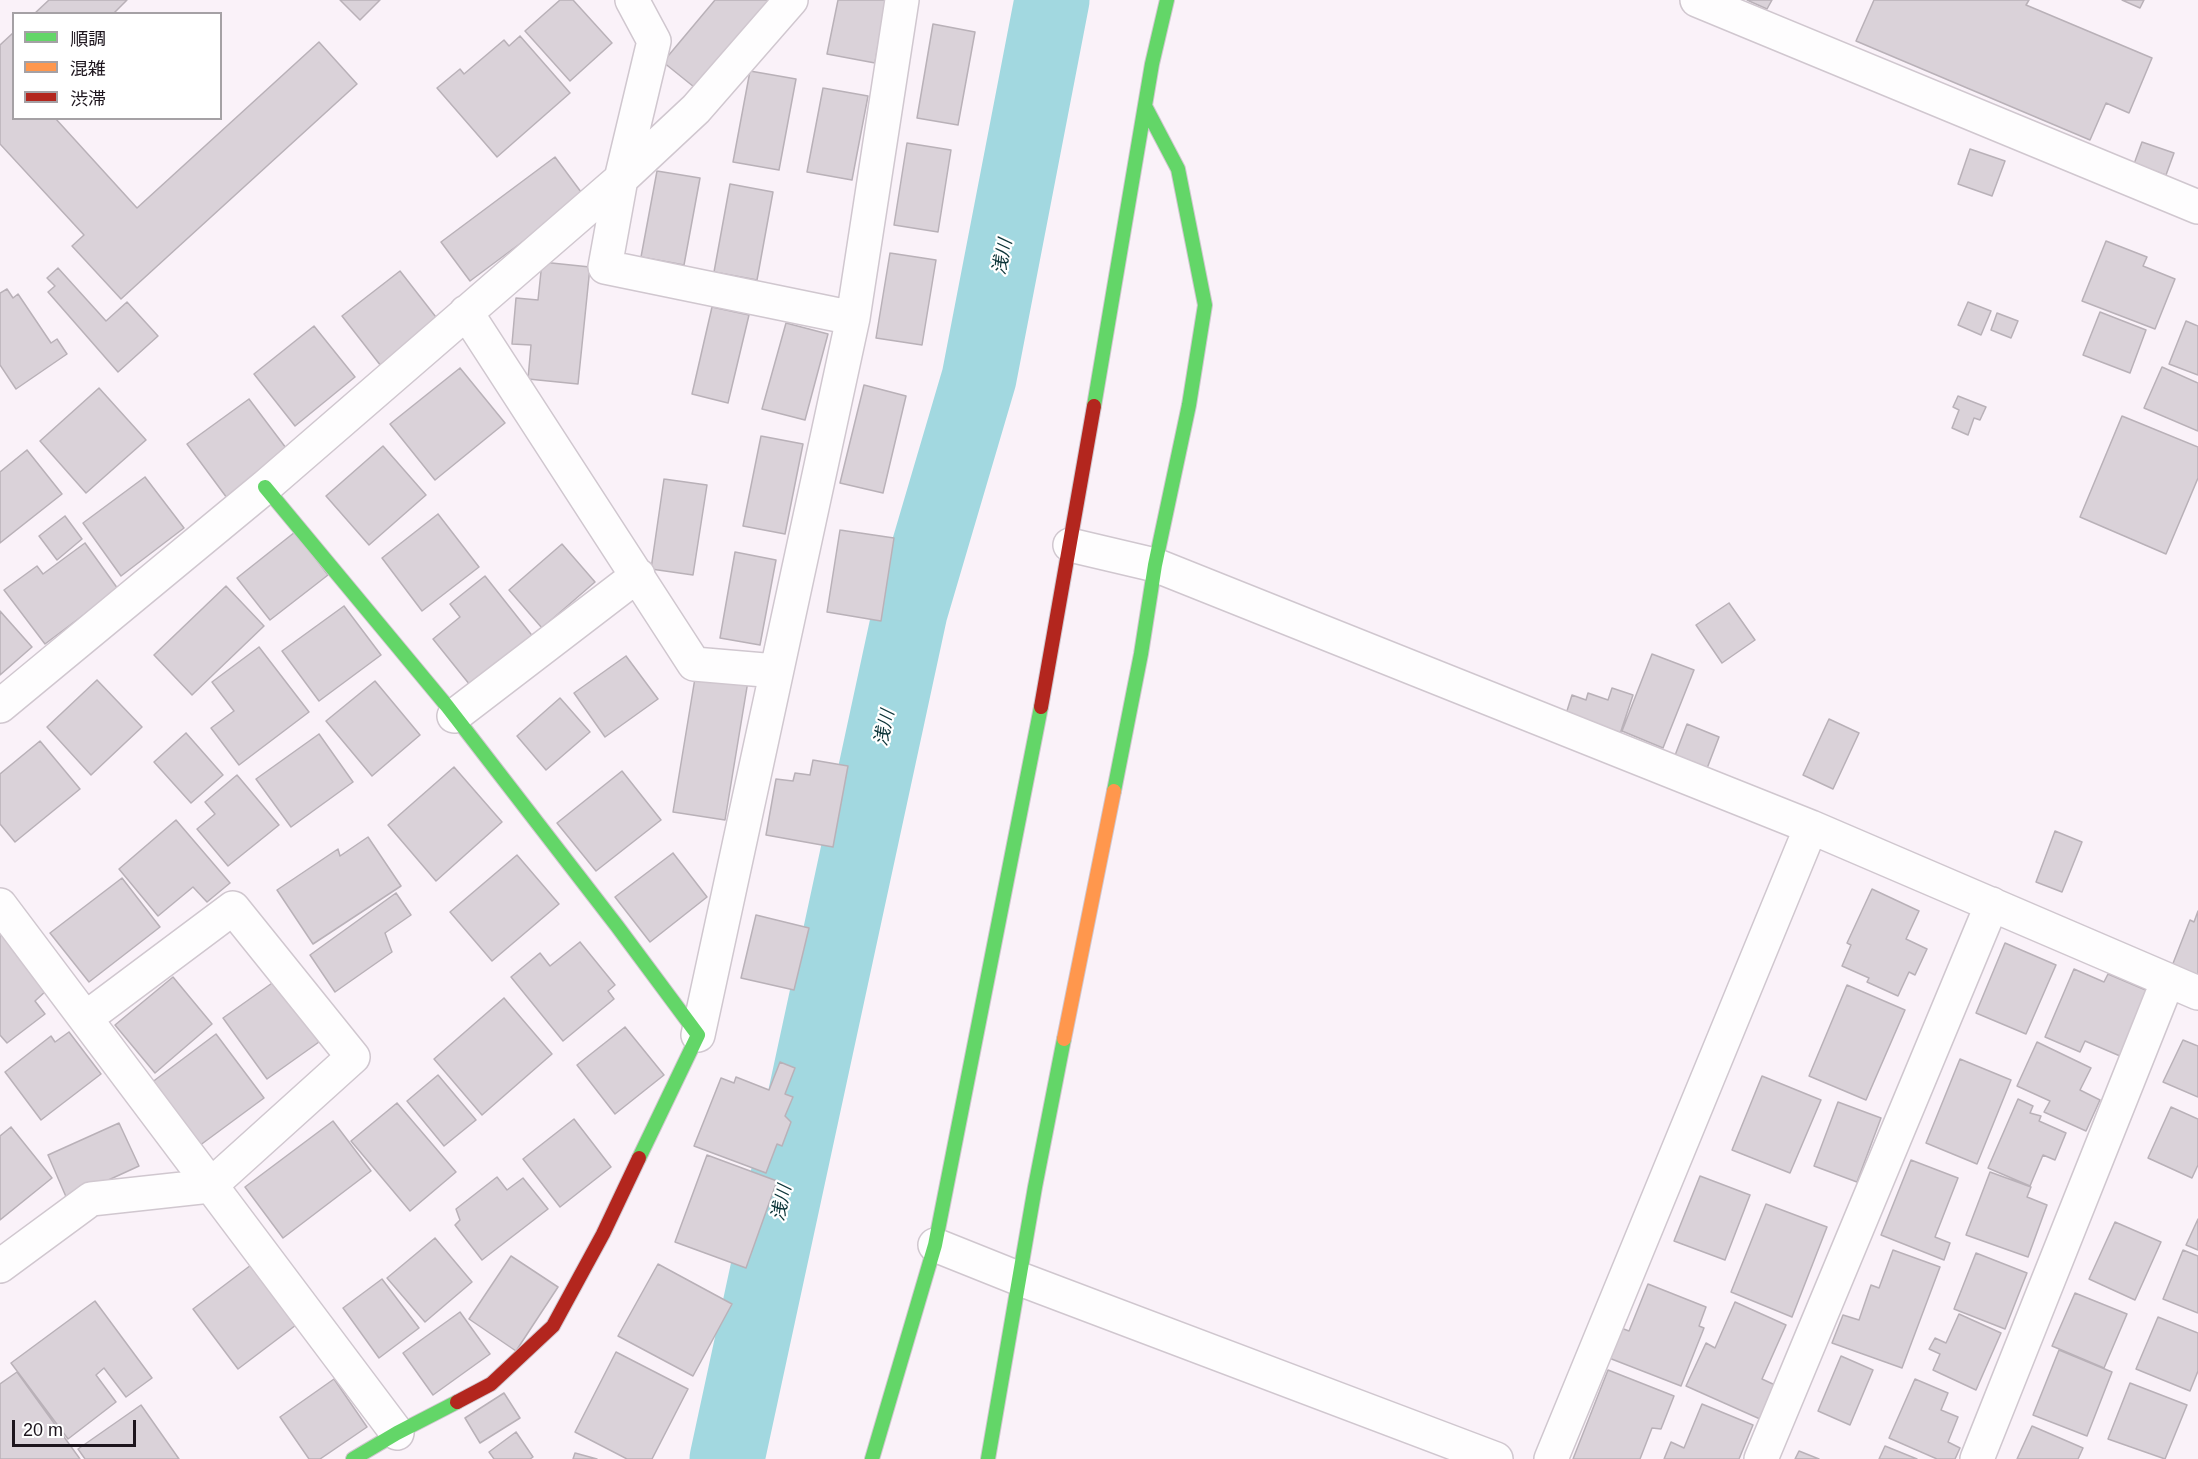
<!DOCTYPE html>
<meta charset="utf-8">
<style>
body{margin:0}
#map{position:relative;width:2198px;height:1459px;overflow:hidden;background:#faf2f9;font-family:Helvetica,"Noto Sans JP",sans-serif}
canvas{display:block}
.legend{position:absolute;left:12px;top:12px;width:210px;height:108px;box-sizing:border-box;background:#fff;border:2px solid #a5a1a5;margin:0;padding:8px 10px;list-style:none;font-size:18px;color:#1d151d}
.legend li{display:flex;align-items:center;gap:12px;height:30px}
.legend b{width:30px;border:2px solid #a5a1a5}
.scale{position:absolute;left:12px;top:1420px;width:124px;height:27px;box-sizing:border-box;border:3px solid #1d151d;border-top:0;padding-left:8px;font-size:18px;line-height:21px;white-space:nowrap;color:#1d151d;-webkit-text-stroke:4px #fff;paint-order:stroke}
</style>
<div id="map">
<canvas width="2198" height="1459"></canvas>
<ul class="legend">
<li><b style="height:8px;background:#63d668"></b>順調</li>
<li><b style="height:8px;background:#ff974d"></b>混雑</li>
<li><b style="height:8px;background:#b3261e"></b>渋滞</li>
</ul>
<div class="scale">20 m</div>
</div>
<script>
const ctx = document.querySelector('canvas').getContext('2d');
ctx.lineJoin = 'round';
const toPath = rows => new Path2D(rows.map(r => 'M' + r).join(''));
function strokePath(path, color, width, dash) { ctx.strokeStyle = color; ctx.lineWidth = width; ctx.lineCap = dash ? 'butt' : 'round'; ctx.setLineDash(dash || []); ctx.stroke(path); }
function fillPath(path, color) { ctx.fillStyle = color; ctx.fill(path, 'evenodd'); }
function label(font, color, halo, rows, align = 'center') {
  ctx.font = font + ' Helvetica,"Noto Sans JP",sans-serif'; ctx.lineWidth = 4.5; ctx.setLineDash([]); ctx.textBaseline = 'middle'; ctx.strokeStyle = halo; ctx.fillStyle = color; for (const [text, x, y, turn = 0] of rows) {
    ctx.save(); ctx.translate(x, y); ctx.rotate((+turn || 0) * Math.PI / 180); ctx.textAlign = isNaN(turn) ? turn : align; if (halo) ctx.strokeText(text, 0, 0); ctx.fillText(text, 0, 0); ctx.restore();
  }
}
strokePath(toPath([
 [727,1459,910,612,979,378,1052,0]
]), '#a2d8e0', 75);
const building = toPath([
 [49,0,127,0,113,14,34,14,49,0],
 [340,0,380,0,360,20,340,0],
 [560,0,573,0,612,43,570,81,525,31,560,0],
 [715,0,775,0,699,91,663,62,715,0],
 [838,0,886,0,875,63,827,54,838,0],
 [1747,0,1772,0,1767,9,1747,0],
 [1874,0,2029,0,2026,5,2152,58,2129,113,2106,103,2090,140,1856,41,1874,0],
 [2122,0,2144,0,2140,8,2122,0],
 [933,24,975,32,958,125,917,118,933,24],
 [14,32,14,118,55,118,137,208,319,42,357,84,121,299,72,246,84,235,0,144,0,45,14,32],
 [520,36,570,93,497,157,437,88,460,69,464,74,504,40,509,46,520,36],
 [750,71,796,79,779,170,733,162,750,71],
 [823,88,868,96,852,180,807,172,823,88],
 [2142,142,2174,153,2166,175,2134,164,2142,142],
 [907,143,951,150,938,232,894,225,907,143],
 [1970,149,2005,161,1992,196,1958,184,1970,149],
 [555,157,584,196,470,281,441,242,555,157],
 [657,171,700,178,684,265,641,257,657,171],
 [730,184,773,192,757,280,714,272,730,184],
 [2106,241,2147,257,2143,266,2175,279,2155,329,2082,301,2106,241],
 [890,253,936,260,922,345,876,338,890,253],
 [542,262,590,267,578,384,528,379,531,345,512,344,516,298,538,300,542,262],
 [58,268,106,321,127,302,158,336,118,372,48,292,55,286,47,278,58,268],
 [400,271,439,321,381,366,342,316,400,271],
 [7,289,13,298,18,294,51,343,57,339,67,354,16,389,0,365,0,293,7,289],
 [1968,302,1991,311,1981,335,1958,325,1968,302],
 [712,307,749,315,728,403,692,394,712,307],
 [2100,312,2146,330,2130,373,2083,355,2100,312],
 [1997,313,2018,321,2011,338,1991,330,1997,313],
 [2186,321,2198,326,2198,375,2169,364,2186,321],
 [786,323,828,334,805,420,762,409,786,323],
 [314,326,355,377,295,426,254,374,314,326],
 [2162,367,2198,383,2198,431,2144,408,2162,367],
 [460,368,505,423,435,480,390,424,460,368],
 [864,385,906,396,883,493,840,483,864,385],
 [99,388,146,440,86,493,40,441,99,388],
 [1958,396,1986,407,1980,420,1974,418,1968,435,1952,428,1959,410,1953,407,1958,396],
 [249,399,289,452,227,498,187,444,249,399],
 [2122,416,2198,447,2198,478,2166,554,2080,517,2122,416],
 [761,436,803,444,785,534,743,526,761,436],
 [383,446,426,495,369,545,326,496,383,446],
 [27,450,62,494,0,543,0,472,27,450],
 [145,477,184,528,121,576,83,523,145,477],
 [664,479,707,485,693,575,651,569,664,479],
 [438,514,479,567,422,611,382,558,438,514],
 [65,516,82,539,57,560,39,536,65,516],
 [840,530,894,538,881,621,827,612,840,530],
 [295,532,328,575,270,620,237,578,295,532],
 [85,543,118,589,45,644,4,590,37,566,43,574,85,543],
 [562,544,595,582,542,628,509,590,562,544],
 [735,552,776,560,760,645,720,638,735,552],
 [485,576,538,643,470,685,433,639,460,617,450,604,485,576],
 [226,586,264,626,192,695,154,655,226,586],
 [1729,603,1755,640,1722,663,1696,625,1729,603],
 [344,606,381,655,319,701,282,651,344,606],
 [0,611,32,647,0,675,0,611],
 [259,647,309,712,239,765,211,728,234,711,212,682,259,647],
 [1652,654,1694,670,1663,748,1622,731,1652,654],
 [626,656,658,699,605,737,574,693,626,656],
 [696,672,748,681,725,820,673,812,696,672],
 [97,680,142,727,91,775,47,727,97,680],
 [375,681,420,735,372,776,326,721,375,681],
 [1612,688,1633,695,1618,740,1566,714,1572,695,1586,700,1588,693,1608,700,1612,688],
 [560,698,590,732,546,770,517,736,560,698],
 [1829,719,1859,733,1833,789,1803,775,1829,719],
 [1687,724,1719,737,1706,771,1674,758,1687,724],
 [186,733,223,775,191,803,154,762,186,733],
 [319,734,353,782,291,827,256,779,319,734],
 [40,741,80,789,15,842,0,824,0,774,40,741],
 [813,760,848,766,833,847,766,835,776,779,793,781,795,773,810,775,813,760],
 [454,767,502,822,436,881,388,825,454,767],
 [622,771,661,820,596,871,557,823,622,771],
 [237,775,279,825,228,866,197,829,215,814,205,802,237,775],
 [176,820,230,883,207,902,193,887,158,916,119,869,176,820],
 [2055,831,2082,842,2062,892,2036,882,2055,831],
 [368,837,401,886,313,944,277,890,338,849,340,856,368,837],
 [673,853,707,897,650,942,615,897,673,853],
 [517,855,559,904,492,961,450,912,517,855],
 [122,878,160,927,89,982,50,933,122,878],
 [1872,889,1919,911,1906,939,1927,949,1915,975,1909,972,1898,996,1867,982,1869,978,1842,966,1851,945,1847,943,1872,889],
 [396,893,411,915,385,933,392,952,335,992,310,955,396,893],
 [2198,911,2198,977,2172,966,2190,920,2194,922,2198,911],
 [756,915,809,928,794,990,741,978,756,915],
 [0,929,47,990,35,1001,45,1014,7,1043,0,1035,0,929],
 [580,942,615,985,608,991,614,999,563,1041,511,977,540,953,550,966,580,942],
 [2005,943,2056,965,2026,1034,1976,1013,2005,943],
 [2074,969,2104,982,2108,974,2148,991,2120,1056,2085,1041,2080,1052,2045,1037,2074,969],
 [173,977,212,1024,155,1073,115,1025,173,977],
 [275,981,319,1042,267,1079,223,1018,275,981],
 [1847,985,1905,1010,1866,1100,1809,1076,1847,985],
 [504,998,552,1054,482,1115,434,1059,504,998],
 [625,1027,664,1075,615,1114,577,1065,625,1027],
 [69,1032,101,1074,41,1120,5,1072,51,1036,55,1042,69,1032],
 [216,1034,264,1098,199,1146,151,1083,216,1034],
 [2183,1040,2198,1046,2198,1097,2163,1082,2183,1040],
 [2037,1042,2091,1068,2080,1090,2100,1100,2086,1131,2044,1112,2050,1101,2017,1086,2037,1042],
 [1960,1059,2011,1080,1977,1164,1926,1143,1960,1059],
 [780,1062,795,1068,785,1094,793,1097,785,1116,791,1122,782,1146,777,1144,766,1173,694,1146,721,1078,734,1083,736,1077,769,1090,780,1062],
 [438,1075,476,1120,444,1146,407,1101,438,1075],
 [1762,1076,1821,1100,1790,1173,1732,1150,1762,1076],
 [2018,1099,2033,1106,2030,1113,2041,1116,2039,1121,2066,1133,2055,1160,2043,1155,2030,1186,1988,1168,2018,1099],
 [1838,1102,1881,1118,1857,1182,1814,1166,1838,1102],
 [397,1103,456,1172,410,1211,351,1141,397,1103],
 [2171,1107,2198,1119,2198,1165,2192,1178,2148,1158,2171,1107],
 [574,1119,611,1167,560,1207,523,1159,574,1119],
 [333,1121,371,1171,283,1238,245,1187,333,1121],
 [119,1123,139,1166,67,1199,48,1155,119,1123],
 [11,1127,52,1178,0,1220,0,1136,11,1127],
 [707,1155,777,1181,746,1268,675,1242,707,1155],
 [1911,1160,1958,1178,1935,1237,1950,1243,1944,1260,1881,1235,1911,1160],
 [1990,1172,2031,1187,2027,1197,2047,1205,2028,1257,1966,1235,1990,1172],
 [1700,1176,1750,1195,1725,1260,1674,1241,1700,1176],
 [497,1177,507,1190,523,1178,548,1209,482,1260,455,1225,460,1220,456,1209,497,1177],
 [1766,1204,1827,1227,1792,1317,1731,1292,1766,1204],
 [2198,1219,2198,1250,2186,1245,2198,1219],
 [2115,1222,2161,1242,2135,1300,2089,1279,2115,1222],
 [435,1238,472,1282,425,1322,387,1278,435,1238],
 [1893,1250,1940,1267,1902,1368,1832,1343,1843,1315,1859,1320,1871,1285,1879,1288,1893,1250],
 [2183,1250,2198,1256,2198,1313,2163,1299,2183,1250],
 [1976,1253,2027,1273,2005,1329,1954,1309,1976,1253],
 [511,1256,558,1287,516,1351,469,1319,511,1256],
 [255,1262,300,1322,238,1369,193,1309,255,1262],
 [658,1264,732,1304,693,1376,618,1336,658,1264],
 [382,1279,419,1328,379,1358,343,1308,382,1279],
 [1648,1284,1706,1307,1699,1326,1704,1328,1681,1386,1609,1358,1621,1328,1629,1331,1648,1284],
 [2075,1293,2127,1314,2104,1368,2052,1346,2075,1293],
 [95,1301,152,1378,126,1397,104,1368,96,1375,116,1402,68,1439,11,1363,95,1301],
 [1735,1302,1786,1325,1762,1379,1775,1385,1760,1419,1686,1386,1706,1343,1715,1348,1735,1302],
 [460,1312,490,1354,433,1395,403,1353,460,1312],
 [1959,1314,2001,1333,1976,1390,1933,1370,1940,1354,1929,1349,1935,1338,1946,1343,1959,1314],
 [2158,1317,2198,1333,2198,1371,2190,1391,2136,1369,2158,1317],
 [2059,1350,2112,1372,2087,1436,2033,1415,2059,1350],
 [616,1352,688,1389,652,1459,627,1459,575,1432,616,1352],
 [1841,1356,1873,1370,1850,1425,1818,1411,1841,1356],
 [1608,1370,1674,1396,1661,1429,1652,1428,1640,1459,1573,1459,1608,1370],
 [17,1372,80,1459,0,1459,0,1384,17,1372],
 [334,1379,367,1427,320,1459,309,1459,280,1417,334,1379],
 [1915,1379,1948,1393,1941,1410,1958,1417,1948,1442,1960,1448,1955,1459,1937,1459,1889,1438,1915,1379],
 [2130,1383,2187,1405,2165,1459,2108,1439,2130,1383],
 [504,1393,520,1418,480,1443,465,1418,504,1393],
 [1702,1404,1753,1425,1739,1459,1664,1459,1671,1442,1684,1448,1702,1404],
 [141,1405,179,1459,85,1459,78,1449,141,1405],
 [2032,1426,2083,1448,2078,1459,2017,1459,2032,1426],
 [516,1432,533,1457,530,1459,494,1459,489,1452,516,1432],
 [1885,1446,1917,1459,1879,1459,1885,1446],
 [1799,1451,1819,1459,1795,1459,1799,1451],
 [575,1453,597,1459,573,1459,575,1453]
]);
fillPath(building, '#dad2d9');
strokePath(building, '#b9b1b8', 1.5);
const street = toPath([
 [632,0,654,41,621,179,605,267,853,318],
 [1697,0,2198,207],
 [466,312,694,664,776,671],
 [1070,545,1155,565,1811,827,2198,993],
 [0,706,265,487,621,179,696,109,791,0],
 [454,716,638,575],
 [0,905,397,1433],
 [698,1035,853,318,902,0],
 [935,1245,1020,1279,1496,1459],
 [0,1266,91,1199,210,1186,353,1057,233,908,86,1018],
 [1551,1459,1811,827],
 [1761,1459,1992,904],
 [1977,1459,2168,980]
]);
const fast = toPath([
 [1094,406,1152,64,1167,0],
 [265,487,447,706,617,926,698,1035,639,1158],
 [1114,791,1141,654,1155,565,1189,405,1205,305,1178,169,1146,108],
 [353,1459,397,1433,457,1402],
 [872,1459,935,1245,1041,707],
 [988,1459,1035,1187,1064,1039]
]);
const slow = toPath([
 [1064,1039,1114,791]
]);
const jam = toPath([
 [1041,707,1094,406],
 [457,1402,491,1384,553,1326,603,1234,639,1158]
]);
strokePath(street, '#d0c7cf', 36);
strokePath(fast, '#d0c7cf', 16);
strokePath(slow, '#d0c7cf', 16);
strokePath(jam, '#d0c7cf', 16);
strokePath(street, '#fefdfe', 33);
strokePath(fast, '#63d668', 14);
strokePath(slow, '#ff974d', 14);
strokePath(jam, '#b3261e', 14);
label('italic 18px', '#0a3337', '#fff', [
 ["浅川",1003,257,-79],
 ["浅川",885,728,-78],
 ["浅川",782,1203,-78]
]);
</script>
